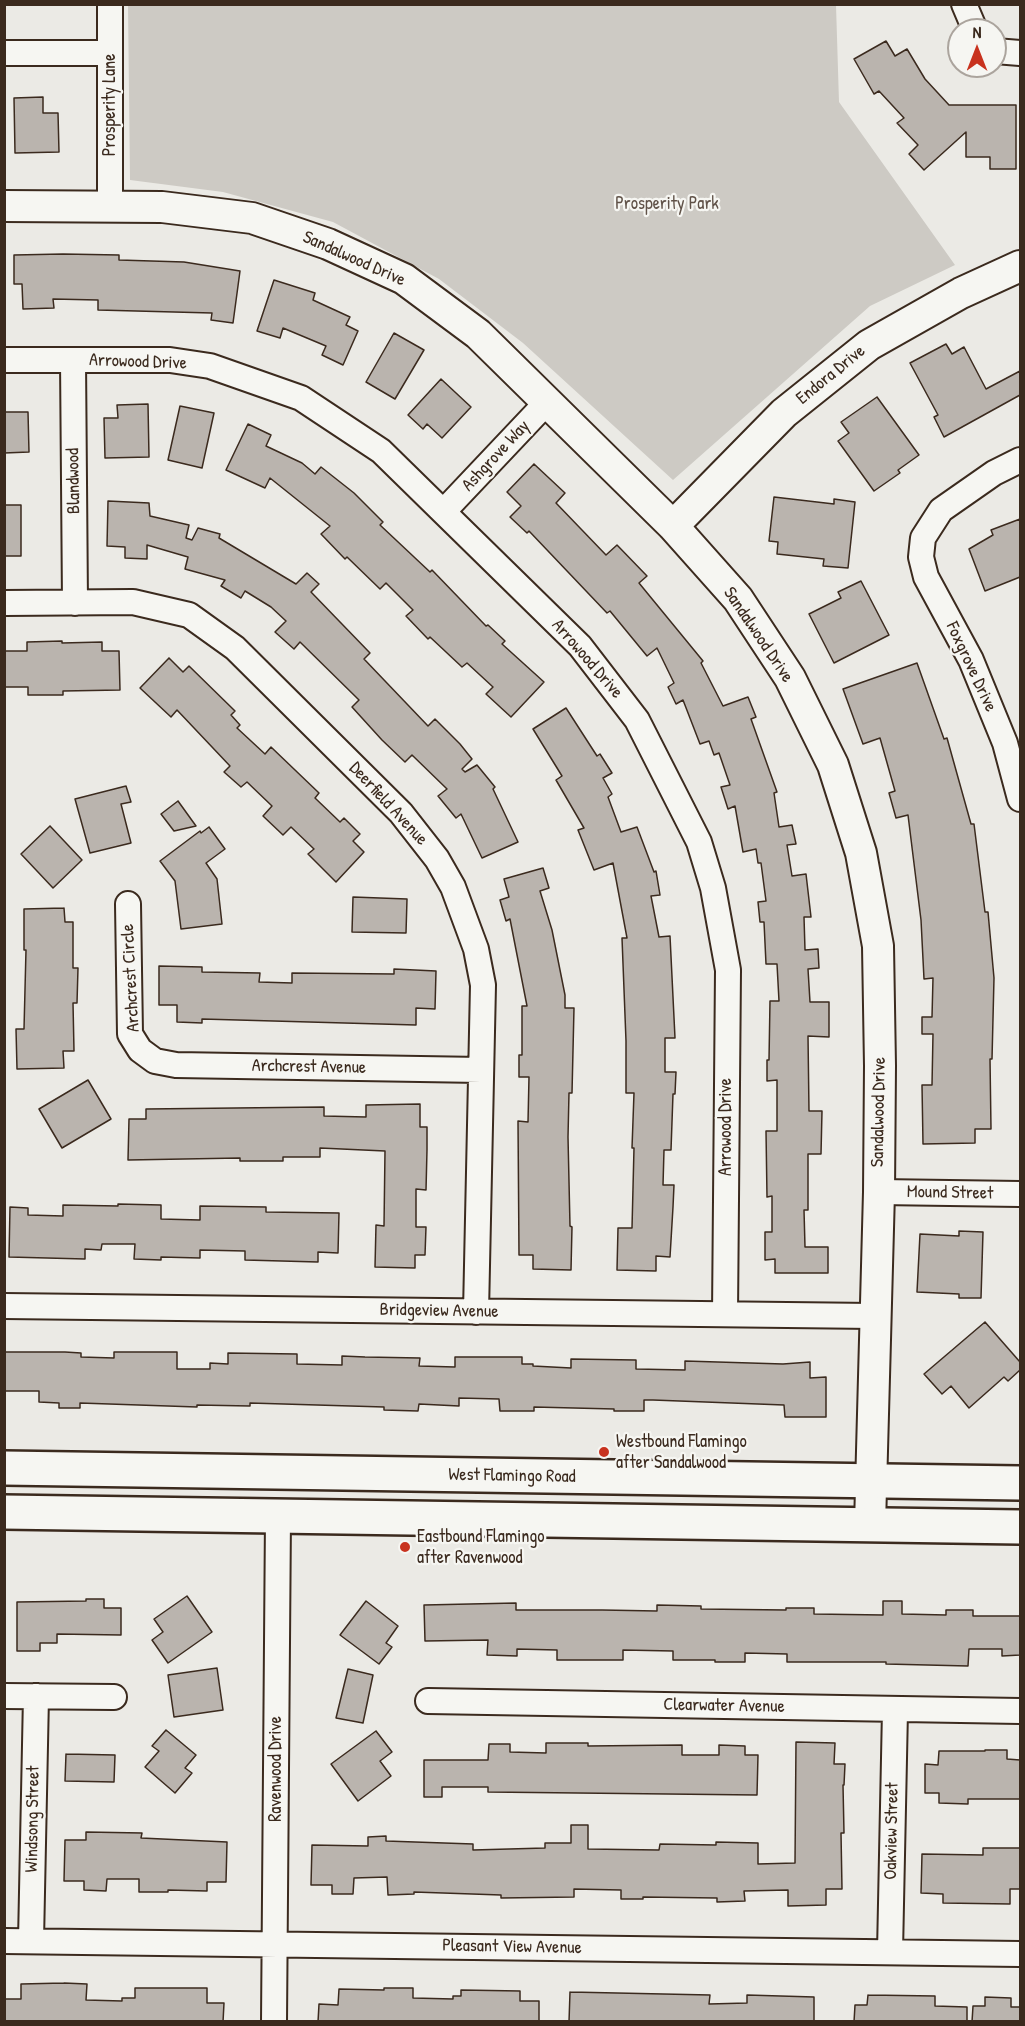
<!DOCTYPE html>
<style>
body{margin:0}
#map{position:relative;width:1025px;height:2026px;overflow:hidden;background:#ebeae5;font-family:"Patrick Hand",sans-serif}
canvas{display:block}
.frame{position:absolute;inset:0;border:6px solid #3b2a1e;pointer-events:none}
.north{position:absolute;left:947px;top:18px;width:60px;height:60px;box-sizing:border-box;background:#f6f6f2;border:2px solid #aba49d;border-radius:50%;rotate:0deg;font-size:16px;font-weight:700;line-height:24px;text-align:center;color:#3b2a1e}
.north::after{content:'';display:block;margin:auto;width:21px;height:27px;background:#c8321e;clip-path:polygon(50% 0,100% 100%,50% 72%,0 100%)}
</style>
<div id="map">
<canvas width="1025" height="2026"></canvas>
<div class="frame"></div>
<div class="north">N</div>
</div>
<script>
const ctx = document.querySelector('canvas').getContext('2d');
ctx.lineJoin = 'round';
function fillPath(path, color) { ctx.fillStyle = color; ctx.fill(path, 'evenodd'); }
const toPath = rows => new Path2D(rows.map(r => 'M' + r).join(''));
function strokePath(path, color, width, dash) { ctx.strokeStyle = color; ctx.lineWidth = width; ctx.lineCap = dash ? 'butt' : 'round'; ctx.setLineDash(dash || []); ctx.stroke(path); }
function label(font, color, halo, rows, align = 'center') {
  ctx.font = font + ' "Patrick Hand",sans-serif'; ctx.lineWidth = 4.5; ctx.setLineDash([]); ctx.textBaseline = 'middle'; ctx.strokeStyle = halo; ctx.fillStyle = color; for (const [text, x, y, turn = 0] of rows) {
    ctx.save(); ctx.translate(x, y); ctx.rotate((+turn || 0) * Math.PI / 180); ctx.textAlign = isNaN(turn) ? turn : align; if (halo) ctx.strokeText(text, 0, 0); ctx.fillText(text, 0, 0); ctx.restore();
  }
}
fillPath(toPath([
 [128,5,836,5,839,102,955,265,870,306,673,480,523,343,439,279,333,222,223,192,130,180]
]), '#cdcac4');
const building = toPath([
 [886,41,895,56,907,49,925,79,949,105,1016,105,1016,169,990,169,990,157,966,157,966,132,924,170,909,154,918,145,897,123,904,118,879,91,874,94,854,59,886,41],
 [43,97,43,113,58,113,59,152,15,153,14,98,43,97],
 [63,254,119,255,119,260,184,262,240,271,233,323,211,320,212,313,98,310,98,300,53,299,54,308,23,309,22,284,14,284,14,255,63,254],
 [274,280,315,293,313,300,350,317,346,325,358,331,343,365,322,355,326,346,283,328,280,338,257,331,274,280],
 [394,333,424,350,395,399,366,382,394,333],
 [946,344,952,354,964,347,986,389,1020,371,1020,395,944,437,934,417,938,415,910,363,946,344],
 [441,379,471,407,442,438,427,424,423,429,408,415,441,379],
 [877,397,919,455,898,470,900,473,874,491,838,441,849,433,841,422,877,397],
 [148,404,149,457,105,458,104,418,118,418,117,405,148,404],
 [180,406,214,413,202,468,168,460,180,406],
 [4,412,28,412,29,452,4,453,4,412],
 [248,424,271,435,266,446,302,463,315,474,321,467,354,493,383,522,380,525,430,572,432,570,486,626,488,625,505,641,502,644,544,682,511,717,486,694,493,687,467,663,462,667,430,637,428,639,406,616,413,610,386,583,380,589,347,557,345,559,321,534,330,526,270,478,265,488,226,470,248,424],
 [534,464,565,493,556,503,606,555,617,545,647,576,639,583,703,661,701,663,723,706,748,697,756,717,751,719,777,792,774,793,779,827,792,825,796,844,787,845,792,876,806,874,811,917,804,917,805,950,818,949,819,968,808,969,810,1002,829,1002,829,1037,808,1036,809,1111,822,1111,821,1154,808,1154,808,1210,804,1210,805,1247,828,1247,828,1273,775,1273,775,1259,765,1260,765,1232,772,1232,772,1196,767,1197,766,1131,777,1131,777,1080,767,1081,767,1060,769,1060,770,1001,779,1001,777,964,766,964,764,922,760,922,758,902,766,901,761,863,758,863,756,849,743,852,735,806,728,809,721,787,730,785,719,753,714,755,709,741,700,744,683,700,676,704,668,687,674,683,657,648,647,656,610,611,607,613,529,531,527,533,510,517,521,506,507,492,534,464],
 [774,497,834,504,834,499,855,502,848,568,823,566,824,559,777,554,778,542,769,541,774,497],
 [108,501,149,503,150,516,189,525,186,538,192,540,198,528,220,534,219,538,296,584,307,573,319,584,311,592,370,653,364,659,428,726,435,719,460,744,472,759,462,769,465,772,477,765,495,787,493,789,518,842,482,858,461,814,456,818,438,796,447,789,412,755,405,762,382,740,352,707,359,700,300,642,294,649,275,632,286,621,271,607,245,591,241,598,221,586,225,580,185,569,188,557,147,545,147,559,125,558,125,547,107,546,108,501],
 [4,505,21,505,21,556,4,556,4,505],
 [1020,519,1020,577,985,591,969,549,993,535,991,530,1020,519],
 [861,581,889,635,834,663,809,614,841,598,838,592,861,581],
 [62,641,62,643,102,642,102,651,119,651,120,690,63,691,63,695,28,695,28,687,4,687,4,651,27,651,27,642,62,641],
 [169,658,183,672,189,666,235,711,231,715,240,725,237,728,265,754,271,747,319,793,315,798,340,822,344,818,360,834,353,841,364,852,336,882,308,854,314,849,291,827,283,835,263,816,272,806,247,782,241,787,224,772,230,766,177,710,171,717,140,688,169,658],
 [917,663,944,739,947,738,971,824,974,824,985,912,988,912,994,978,992,1059,990,1059,991,1129,975,1129,975,1143,923,1144,922,1085,932,1085,933,1034,922,1034,922,1017,932,1017,933,978,924,979,921,920,908,815,896,818,889,793,895,791,880,738,863,744,843,689,917,663],
 [566,708,597,756,600,754,612,773,603,778,612,794,608,797,621,832,637,827,654,872,656,871,660,895,651,896,659,937,670,936,675,1038,665,1038,665,1072,676,1072,675,1094,673,1094,671,1150,664,1150,663,1185,674,1185,673,1207,670,1257,656,1256,656,1271,617,1270,618,1228,632,1228,634,1148,632,1148,634,1093,626,1093,626,1041,622,938,627,938,613,863,594,870,578,830,584,828,556,780,562,776,533,729,566,708],
 [126,786,131,802,121,804,131,843,90,853,75,799,126,786],
 [178,801,196,826,174,831,161,814,178,801],
 [50,826,82,860,53,888,21,854,50,826],
 [209,827,225,849,206,863,217,879,222,924,181,929,175,881,160,861,200,831,201,833,209,827],
 [543,868,549,888,540,891,552,930,565,995,565,1008,574,1008,572,1093,569,1093,568,1137,570,1226,572,1227,571,1270,533,1269,533,1255,519,1255,518,1121,528,1122,529,1077,519,1077,519,1055,522,1055,522,1006,527,1006,510,919,506,921,500,900,509,897,504,879,543,868],
 [353,897,407,899,406,933,352,932,353,897],
 [64,908,65,922,73,922,73,968,78,968,77,1003,73,1003,74,1051,63,1051,64,1068,17,1069,16,1029,24,1029,26,950,24,950,24,909,64,908],
 [159,966,202,967,202,972,260,973,259,982,292,983,292,973,394,974,394,969,436,971,435,1009,416,1008,416,1025,202,1019,202,1023,177,1022,177,1005,159,1005,159,966],
 [88,1080,111,1119,62,1148,39,1109,88,1080],
 [420,1104,420,1127,427,1127,427,1150,426,1190,416,1189,416,1227,426,1227,425,1255,415,1255,415,1268,375,1267,376,1225,384,1226,385,1151,320,1148,320,1157,283,1157,283,1161,240,1161,240,1158,128,1160,129,1119,146,1119,146,1109,324,1107,324,1116,366,1117,366,1105,420,1104],
 [118,1204,161,1205,161,1219,200,1220,200,1206,266,1207,266,1212,339,1213,338,1253,318,1252,318,1262,245,1260,245,1251,200,1250,200,1258,161,1257,161,1260,134,1259,135,1244,102,1244,101,1250,85,1249,85,1259,9,1257,10,1207,28,1208,28,1215,63,1216,63,1205,118,1206,118,1204],
 [959,1231,983,1232,981,1298,959,1298,959,1294,917,1292,920,1234,959,1236,959,1231],
 [985,1322,1020,1362,1020,1370,1008,1381,1004,1377,969,1408,951,1386,942,1394,924,1374,985,1322],
 [4,1352,65,1352,81,1353,81,1357,114,1358,114,1352,177,1352,177,1369,210,1369,210,1363,228,1364,228,1353,297,1354,297,1364,342,1365,342,1356,365,1357,420,1358,419,1366,455,1367,455,1357,522,1357,522,1364,533,1364,533,1366,571,1368,571,1359,636,1360,636,1369,685,1370,685,1361,783,1364,810,1362,810,1378,826,1377,826,1417,785,1417,784,1405,653,1400,644,1400,644,1411,614,1411,614,1409,534,1407,534,1411,500,1411,499,1399,459,1398,459,1406,419,1404,418,1411,384,1410,384,1407,250,1403,250,1406,197,1405,197,1407,80,1403,80,1408,59,1408,59,1403,39,1402,39,1391,4,1391,4,1352],
 [187,1596,212,1632,168,1663,152,1640,163,1632,154,1619,187,1596],
 [86,1599,104,1599,104,1608,121,1608,121,1635,57,1634,57,1643,40,1643,40,1651,17,1651,17,1602,86,1601,86,1599],
 [366,1601,398,1626,386,1643,392,1647,379,1664,340,1635,366,1601],
 [883,1601,902,1601,902,1614,946,1615,946,1610,973,1610,973,1616,1020,1616,1020,1655,1002,1656,1002,1649,969,1649,968,1666,886,1664,886,1662,787,1662,787,1654,745,1653,745,1662,715,1662,715,1660,673,1660,673,1651,623,1650,623,1660,557,1660,557,1650,517,1649,517,1656,487,1655,488,1640,425,1641,424,1605,516,1603,516,1610,602,1610,657,1611,657,1605,701,1606,701,1609,786,1610,786,1608,814,1608,814,1614,883,1615,883,1601],
 [217,1668,223,1710,174,1717,168,1675,217,1668],
 [348,1669,373,1675,363,1723,336,1718,348,1669],
 [166,1730,196,1755,185,1768,192,1773,175,1793,145,1767,159,1751,152,1746,166,1730],
 [376,1731,392,1752,380,1761,391,1776,358,1801,331,1764,376,1731],
 [796,1742,835,1743,834,1764,845,1764,844,1785,843,1785,844,1833,841,1833,842,1889,826,1889,826,1905,788,1906,788,1890,744,1891,745,1901,717,1902,717,1898,643,1897,643,1899,621,1899,621,1890,574,1889,574,1897,501,1898,501,1895,414,1892,414,1894,388,1895,387,1877,354,1878,353,1894,332,1894,332,1885,311,1885,312,1845,368,1846,368,1837,386,1836,386,1841,473,1844,473,1850,545,1848,545,1843,571,1843,571,1825,588,1825,588,1849,659,1850,660,1844,716,1845,716,1842,758,1843,758,1864,795,1863,796,1742],
 [546,1743,588,1743,588,1746,682,1745,682,1755,719,1755,719,1745,745,1746,745,1755,758,1755,757,1795,488,1792,488,1787,442,1787,442,1797,424,1797,424,1760,488,1760,489,1744,510,1744,510,1752,546,1753,546,1743],
 [985,1750,1007,1750,1007,1759,1020,1760,1020,1799,968,1799,968,1804,939,1803,939,1793,925,1793,925,1764,938,1765,939,1751,985,1751,985,1750],
 [66,1754,115,1755,114,1782,65,1781,66,1754],
 [86,1832,142,1833,141,1838,227,1842,226,1882,207,1882,207,1891,168,1890,168,1892,139,1892,139,1879,107,1879,106,1891,84,1890,84,1881,64,1881,65,1840,86,1840,86,1832],
 [983,1848,1020,1848,1020,1889,1010,1889,1010,1904,943,1903,943,1894,921,1893,922,1854,983,1855,983,1848],
 [64,1983,87,1984,86,2000,122,2001,122,1998,135,1998,135,1988,207,1988,207,2003,224,2003,223,2022,5,2022,5,1999,21,1999,21,1984,64,1983],
 [384,1988,413,1988,413,1998,453,1999,453,1996,461,1996,461,1990,520,1991,520,2001,539,2001,539,2022,318,2022,319,2004,338,2005,339,1989,384,1990,384,1988],
 [570,1992,710,1995,709,2004,747,2003,747,1995,814,1997,814,2022,569,2022,570,1992],
 [868,1995,935,1996,935,2006,967,2007,967,2022,854,2022,855,2005,867,2005,868,1995],
 [985,1997,1011,1998,1011,2007,1020,2007,1020,2022,972,2022,973,2006,985,2006,985,1997]
]);
fillPath(building, '#bab4ae');
strokePath(building, '#3b2a1e', 1.5);
const minor = toPath([
 [110,4,110,206],
 [964,4,975,30],
 [995,51,1020,53],
 [4,53,110,53],
 [4,360,170,360,210,366,301,398,381,451,580,646,637,720,699,842,713,888,728,970,725,1314],
 [73,360,75,603],
 [1020,460,994,473,941,510,923,538,921,557,926,577,971,660,1005,743,1020,799],
 [444,511,548,401],
 [4,603,133,602,189,615,235,648,401,813,437,859,453,887,476,949,483,985,476,1312],
 [128,904,130,1034,140,1050,155,1061,176,1065,481,1070],
 [879,1192,1020,1194],
 [4,1306,874,1316],
 [4,1696,114,1697],
 [428,1701,1020,1711],
 [4,1941,1020,1954],
 [31,1941,36,1696],
 [890,1952,895,1710],
 [274,2022,278,1516]
]);
const tertiary = toPath([
 [4,206,162,207,252,218,328,244,404,279,478,334,673,526,738,599,790,678,833,765,861,853,878,946,880,1066,879,1192,870,1525],
 [673,526,784,413,869,345,961,293,1020,266]
]);
const primary = toPath([
 [4,1468,1020,1483],
 [4,1512,1020,1527]
]);
strokePath(minor, '#3b2a1e', 28);
strokePath(tertiary, '#3b2a1e', 34);
strokePath(primary, '#3b2a1e', 38);
strokePath(minor, '#f6f6f2', 24);
strokePath(tertiary, '#f6f6f2', 30);
strokePath(primary, '#f6f6f2', 33);
for (const [x, y, r, color] of [
 [604,1452,6,"#c8321e"],
 [405,1547,6,"#c8321e"]
]) { const dot = new Path2D(); dot.arc(x, y, r, 0, 2 * Math.PI); ctx.fillStyle = color; ctx.fill(dot); strokePath(dot, '#f6f6f2', 2); }
label('18px', '#3b2a1e', '#f6f6f2', [
 ["Prosperity Lane",110,105,-90],
 ["Sandalwood Drive",354,259,24],
 ["Arrowood Drive",138,362,2],
 ["Endora Drive",831,375,-39],
 ["Ashgrove Way",496,456,-47],
 ["Blandwood",74,481,-91],
 ["Sandalwood Drive",758,635,56],
 ["Arrowood Drive",587,659,49],
 ["Foxgrove Drive",971,667,65],
 ["Deerfield Avenue",388,804,47],
 ["Archcrest Circle",131,978,-93],
 ["Archcrest Avenue",309,1067,1],
 ["Sandalwood Drive",879,1112,-89],
 ["Arrowood Drive",726,1127,-90],
 ["Mound Street",950,1193,1],
 ["Bridgeview Avenue",439,1311,1],
 ["West Flamingo Road",512,1476,1],
 ["Clearwater Avenue",724,1706,1],
 ["Ravenwood Drive",276,1769,-90],
 ["Windsong Street",33,1819,-89],
 ["Oakview Street",892,1831,-89],
 ["Pleasant View Avenue",512,1947,1]
]);
label('18px', '#605248', '#f6f6f2', [
 ["Prosperity Park",667,204]
]);
label('18px', '#3b2a1e', '#f6f6f2', [
 ["Westbound Flamingo",616,1442],
 ["after Sandalwood",616,1463],
 ["Eastbound Flamingo",417,1537],
 ["after Ravenwood",417,1558]
], 'left');
</script>
